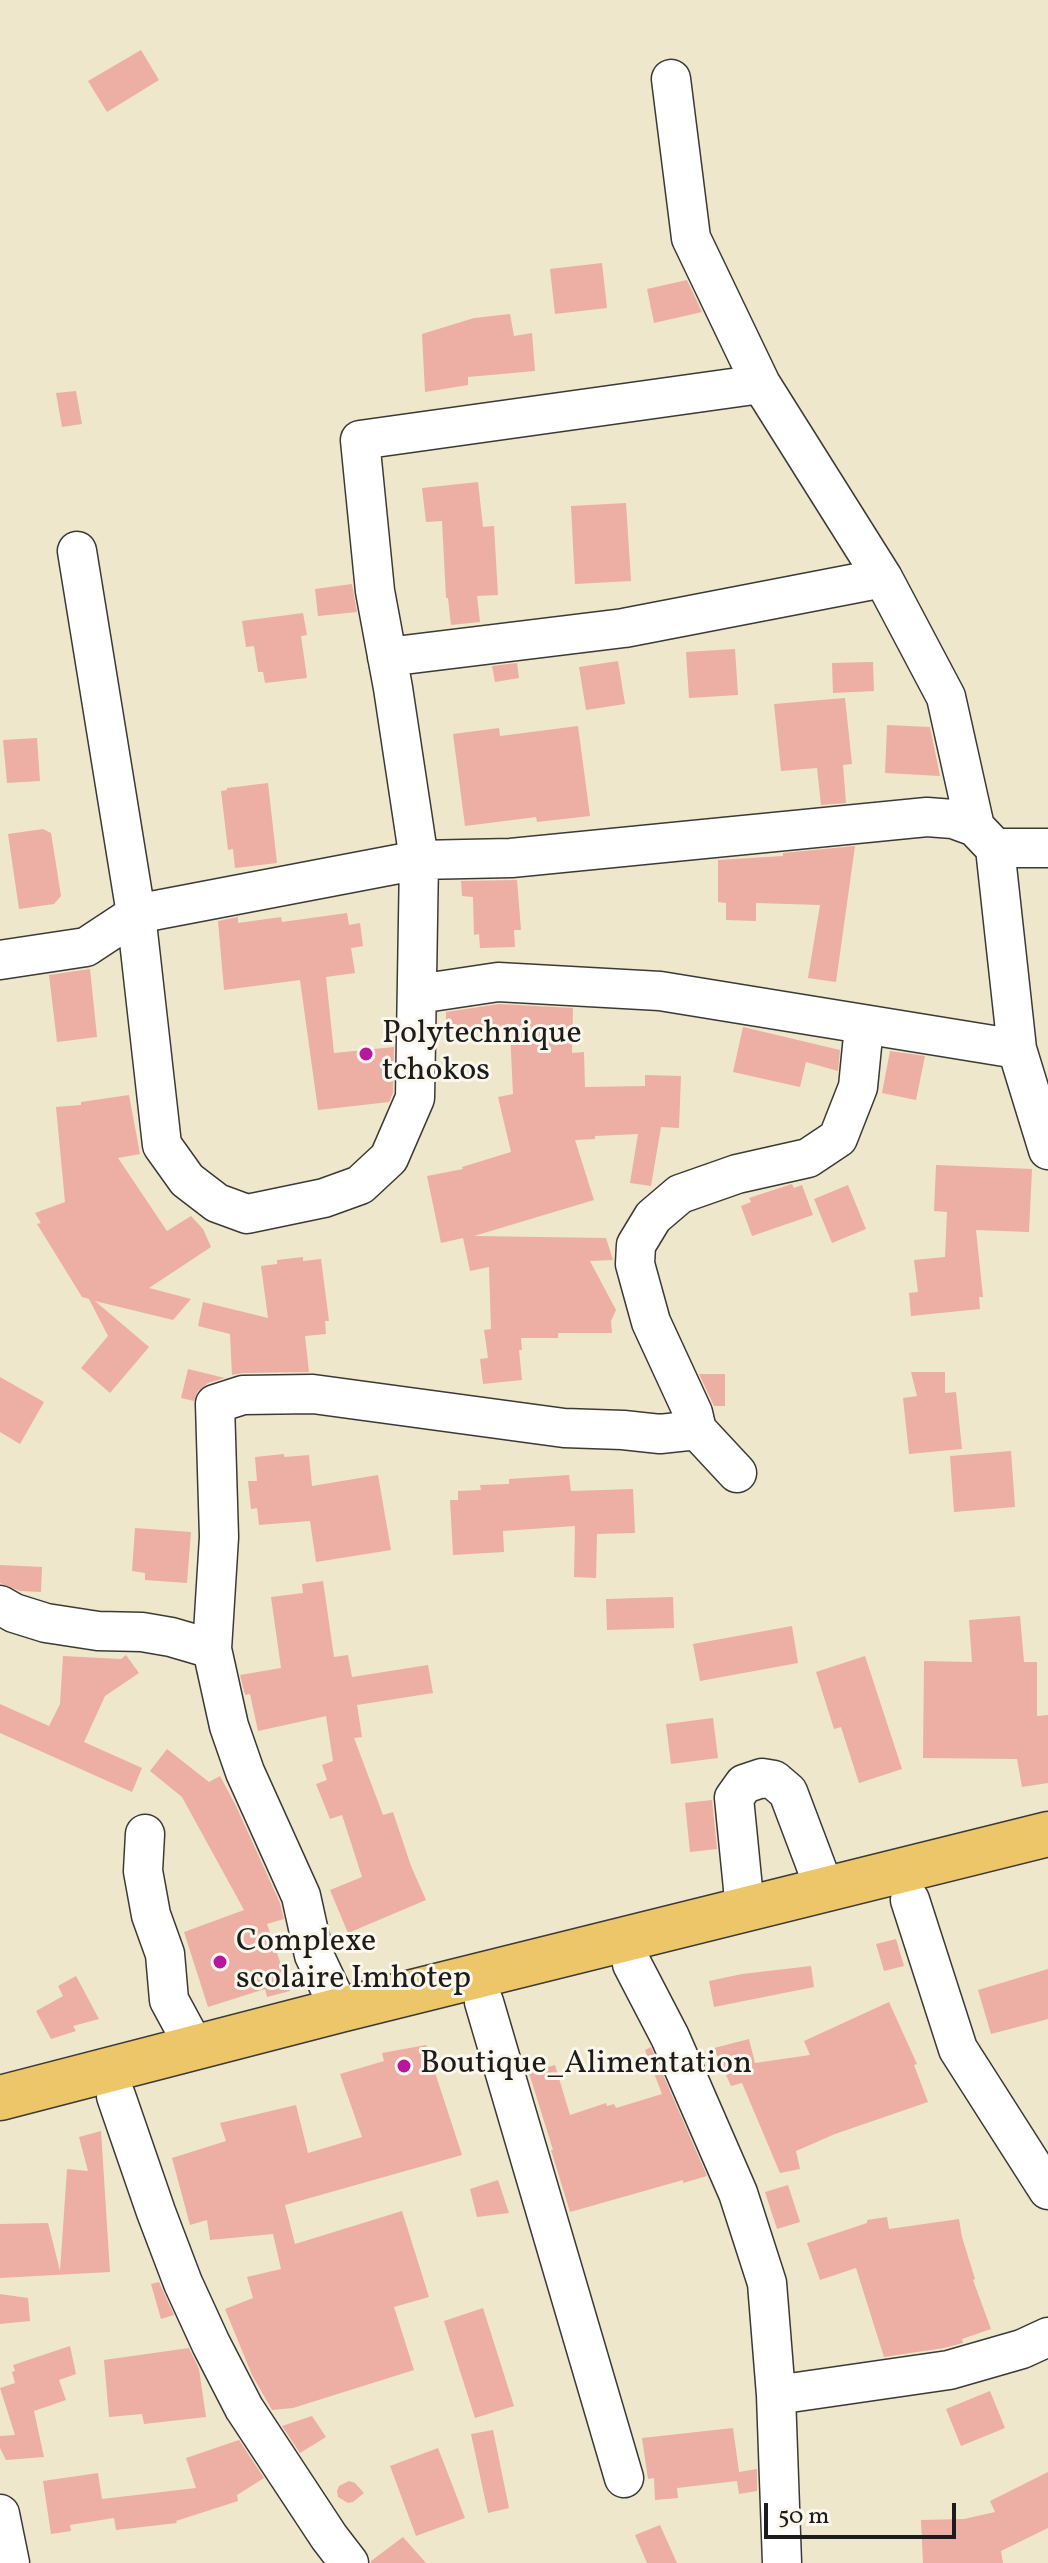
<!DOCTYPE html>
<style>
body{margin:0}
#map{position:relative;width:1048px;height:2563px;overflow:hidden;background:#eee7cb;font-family:Vollkorn,serif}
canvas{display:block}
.scale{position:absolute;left:764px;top:2503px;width:192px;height:36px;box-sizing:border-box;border:4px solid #1c1c1c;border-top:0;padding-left:10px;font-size:24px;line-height:28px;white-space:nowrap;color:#1c1c1c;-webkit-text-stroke:6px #fbf7ec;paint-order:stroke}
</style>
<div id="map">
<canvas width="1048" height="2563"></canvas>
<div class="scale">50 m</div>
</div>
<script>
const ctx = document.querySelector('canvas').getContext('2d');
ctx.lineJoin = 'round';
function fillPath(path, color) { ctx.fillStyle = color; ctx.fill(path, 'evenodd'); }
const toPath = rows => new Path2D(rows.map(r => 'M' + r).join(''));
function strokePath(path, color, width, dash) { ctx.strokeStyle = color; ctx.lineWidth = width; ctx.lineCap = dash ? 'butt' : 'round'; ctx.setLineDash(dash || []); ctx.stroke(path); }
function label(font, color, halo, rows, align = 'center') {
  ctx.font = font + ' Vollkorn,serif'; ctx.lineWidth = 6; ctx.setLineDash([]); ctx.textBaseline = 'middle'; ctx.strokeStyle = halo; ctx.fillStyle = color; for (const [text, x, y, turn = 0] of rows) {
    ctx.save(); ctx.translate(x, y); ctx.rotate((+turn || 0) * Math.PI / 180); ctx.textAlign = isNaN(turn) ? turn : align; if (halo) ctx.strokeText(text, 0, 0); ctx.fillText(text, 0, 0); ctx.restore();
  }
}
fillPath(toPath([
 [141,50,159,80,107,112,88,81],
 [602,263,607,308,555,314,550,269],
 [687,280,702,312,654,323,647,289],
 [510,314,514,336,532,333,535,371,468,377,468,385,425,392,422,334,474,318],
 [76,391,82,424,62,427,56,393],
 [478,482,483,527,494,526,498,595,477,596,480,622,451,625,448,598,446,598,442,521,426,522,422,488],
 [626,503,631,581,575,584,571,506],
 [352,584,357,612,318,616,315,589],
 [303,613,307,635,301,636,307,678,265,683,263,672,258,672,254,646,246,647,242,621],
 [735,649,738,695,689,698,686,652],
 [618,661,625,704,586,710,579,667],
 [873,662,874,691,833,693,832,663],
 [517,663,519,678,495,682,492,666],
 [845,698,852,764,843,765,846,803,821,805,817,768,781,771,774,704],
 [887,725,930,727,940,776,885,773],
 [578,726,590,816,537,822,536,817,465,826,453,734,499,728,500,736],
 [37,738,40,781,7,783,3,740],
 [268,783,277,863,235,868,233,849,228,850,221,791,227,790,227,788],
 [43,829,51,833,61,896,54,904,19,909,8,834],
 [855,846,836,982,808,978,820,905,756,903,756,921,726,920,726,903,718,902,718,860,783,856,783,853],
 [517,880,521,930,514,930,515,947,480,948,479,934,474,935,473,897,462,896,461,881],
 [347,913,349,925,360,923,363,946,351,948,355,973,326,977,334,1053,394,1047,393,1093,389,1102,318,1110,300,980,224,990,218,921,238,917,238,923,281,917,282,922],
 [90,969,97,1037,57,1042,49,975],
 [499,1004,573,1008,572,1053,584,1052,585,1087,645,1086,645,1075,681,1076,679,1128,661,1127,651,1186,630,1183,638,1134,595,1136,595,1139,575,1140,594,1200,474,1236,606,1238,613,1260,590,1261,616,1310,611,1321,612,1333,558,1333,558,1338,521,1338,522,1350,519,1350,522,1380,483,1384,480,1359,488,1358,484,1330,491,1329,489,1267,470,1271,463,1238,441,1243,427,1176,463,1169,462,1167,511,1152,498,1097,513,1094,510,1032,456,1032,457,1024,446,1024,446,1012],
 [743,1027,840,1050,838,1071,806,1062,800,1087,733,1072],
 [890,1051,925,1056,916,1100,882,1093],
 [129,1095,140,1154,118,1158,167,1231,191,1216,203,1229,211,1247,149,1288,191,1299,173,1320,95,1301,149,1347,110,1393,81,1368,108,1336,89,1299,82,1297,37,1224,41,1223,35,1213,65,1202,56,1107,81,1105,81,1102],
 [936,1165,1032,1169,1029,1232,976,1230,983,1297,979,1297,980,1309,911,1316,909,1293,918,1292,914,1260,945,1257,947,1212,934,1211],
 [792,1184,794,1188,802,1185,813,1215,752,1236,741,1206,751,1202,749,1198],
 [848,1185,866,1229,832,1243,814,1199],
 [303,1257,303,1261,321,1259,329,1321,325,1321,326,1334,305,1336,309,1372,243,1373,232,1375,230,1334,198,1326,203,1302,268,1318,261,1266,277,1264,277,1260],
 [188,1369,225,1378,208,1383,198,1391,194,1401,181,1398],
 [911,1372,945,1372,945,1393,956,1392,962,1449,909,1454,903,1398,917,1396],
 [699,1374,725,1374,725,1406,714,1406],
 [0,1377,44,1402,20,1444,0,1432],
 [1011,1451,1015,1507,954,1512,950,1456],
 [284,1454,284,1457,309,1455,312,1486,378,1475,391,1550,316,1562,310,1521,259,1525,257,1508,251,1509,248,1481,257,1481,255,1457],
 [569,1475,571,1491,633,1489,635,1533,597,1534,596,1578,574,1577,575,1526,503,1531,504,1552,453,1555,450,1500,458,1500,458,1491,481,1490,480,1485,509,1484,509,1479],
 [135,1528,191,1532,187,1583,145,1580,145,1573,132,1571],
 [0,1565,42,1567,41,1592,20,1591,0,1583],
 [323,1581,334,1657,348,1655,352,1677,428,1665,433,1693,357,1705,362,1737,354,1738,383,1815,393,1812,411,1866,426,1900,348,1933,330,1890,362,1877,342,1815,330,1819,316,1784,327,1780,322,1765,333,1761,326,1716,258,1731,250,1694,245,1695,240,1675,281,1668,271,1597,303,1593,302,1584],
 [673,1597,674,1628,607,1630,606,1599],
 [1020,1616,1024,1662,1037,1662,1037,1716,1048,1715,1048,1783,1022,1787,1017,1759,923,1758,924,1661,972,1662,969,1620],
 [792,1626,798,1663,700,1681,693,1644],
 [126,1655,139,1673,105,1696,84,1742,142,1768,132,1792,0,1733,0,1704,49,1726,60,1704,63,1656,121,1659],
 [865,1656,902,1769,859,1783,841,1727,834,1729,816,1672],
 [713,1718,718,1758,671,1764,666,1724],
 [167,1749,209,1782,220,1776,236,1806,280,1903,284,1919,267,1924,290,1991,267,1997,265,1989,208,2007,184,1932,244,1910,182,1797,150,1771],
 [712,1800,717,1849,690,1852,685,1803],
 [896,1939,904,1966,884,1971,876,1944],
 [811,1966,814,1987,714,2007,709,1981,742,1974],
 [1048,1969,1048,2019,991,2034,978,1990],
 [76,1976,99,2019,73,2026,76,2031,51,2039,36,2011,63,1996,58,1986],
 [889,2002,917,2064,914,2065,928,2102,835,2134,796,2151,800,2169,780,2173,742,2083,731,2086,714,2048,749,2039,755,2063,810,2055,804,2041],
 [426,2045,462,2155,285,2205,295,2244,402,2211,429,2297,394,2307,414,2370,293,2408,272,2410,252,2375,225,2309,253,2298,247,2277,281,2269,273,2234,210,2240,207,2220,190,2225,172,2158,226,2141,220,2123,296,2105,308,2153,362,2137,340,2074,384,2061,382,2053],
 [651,2047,707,2176,683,2183,683,2180,570,2212,551,2150,553,2150,529,2073,555,2065,570,2115,606,2103,607,2106,614,2104,616,2108,662,2094,645,2050],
 [101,2131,110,2272,0,2278,0,2224,48,2223,60,2271,67,2169,88,2171,79,2137],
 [498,2180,509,2213,477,2217,470,2189],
 [788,2185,800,2222,777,2229,765,2192],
 [887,2217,889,2229,959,2219,962,2237,975,2279,973,2280,991,2329,962,2339,963,2343,944,2348,884,2357,856,2268,820,2280,807,2243,867,2223,867,2220],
 [159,2282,174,2315,161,2319,151,2284],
 [0,2294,28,2298,30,2321,0,2324],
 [483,2308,514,2406,475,2418,444,2321],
 [70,2346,76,2374,59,2380,66,2400,34,2411,44,2457,6,2460,0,2448,0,2436,15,2435,0,2388,15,2383,12,2372,15,2371,13,2365],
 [189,2348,199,2369,206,2417,144,2424,142,2414,109,2417,104,2360],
 [990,2391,1005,2428,961,2446,946,2409],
 [312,2416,326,2437,300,2453,282,2426],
 [733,2428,739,2472,757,2469,757,2491,739,2494,737,2481,677,2488,678,2498,655,2500,654,2478,648,2479,642,2438],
 [493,2430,509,2508,488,2513,471,2434],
 [239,2440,264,2478,237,2495,238,2501,176,2521,177,2523,116,2530,114,2518,70,2525,71,2531,51,2534,43,2481,98,2473,102,2499,196,2488,186,2458],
 [438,2448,465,2518,416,2536,390,2466],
 [1048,2472,1048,2528,1001,2551,1003,2563,923,2563,921,2520,964,2519,995,2512,990,2501],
 [349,2481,355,2483,364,2493,353,2502,348,2503,338,2497,337,2491,339,2486],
 [660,2525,677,2563,647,2563,635,2535],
 [403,2537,426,2563,371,2563,371,2561]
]), '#edaea4');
const minor = toPath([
 [671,79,691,238,761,384,883,578,946,697,975,827],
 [77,551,136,914,162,1145,187,1180,217,1203,247,1214,324,1198,360,1185,389,1158,415,1098,419,860,393,688,375,591,360,440,761,384],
 [387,657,624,628,883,578],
 [0,960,86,947,136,914,419,860,511,858,927,817,953,819,975,827,995,848],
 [418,994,498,982,660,991,1017,1049,1048,1150],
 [1017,1049,995,848,1048,848],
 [737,1473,697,1430,693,1413,651,1322,635,1264,636,1245,653,1217,680,1194,737,1174,808,1158,838,1138,858,1087,864,1026],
 [0,1605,14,1613,46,1623,98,1631,142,1632,171,1637,212,1649],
 [145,1834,143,1871,151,1915,165,1954,169,2000,195,2048],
 [910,1900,958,2049,1048,2190],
 [745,1909,734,1798,744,1784,762,1778,774,1780,788,1792,825,1890],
 [632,1964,670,2037,738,2193,767,2283,776,2395,782,2563],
 [484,2002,624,2478],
 [340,2010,314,1955,301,1896,245,1772,229,1726,212,1649,219,1537,215,1404,243,1395,313,1394,564,1428,623,1430,660,1434,697,1430],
 [116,2096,156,2212,183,2283,211,2344,244,2408,329,2537,349,2563],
 [776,2395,949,2370,1022,2349,1048,2337],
 [0,2514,10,2563]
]);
const major = toPath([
 [0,2098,340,2010,1048,1834]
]);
strokePath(minor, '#3c3a36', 41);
strokePath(major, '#3c3a36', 47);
strokePath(minor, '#fff', 38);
strokePath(major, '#ecc669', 44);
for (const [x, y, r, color] of [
 [366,1054,8,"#b5179e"],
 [220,1962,8,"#b5179e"],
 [404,2066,8,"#b5179e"]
]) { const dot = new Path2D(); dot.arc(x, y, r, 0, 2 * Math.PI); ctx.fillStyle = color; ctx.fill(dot); strokePath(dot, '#fbf7ec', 3); }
label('32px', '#1c1c1c', '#fbf7ec', [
 ["Polytechnique",382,1036],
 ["tchokos",382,1073],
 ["Complexe",236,1944],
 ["scolaire Imhotep",236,1981],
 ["Boutique_Alimentation",420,2066]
], 'left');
</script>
